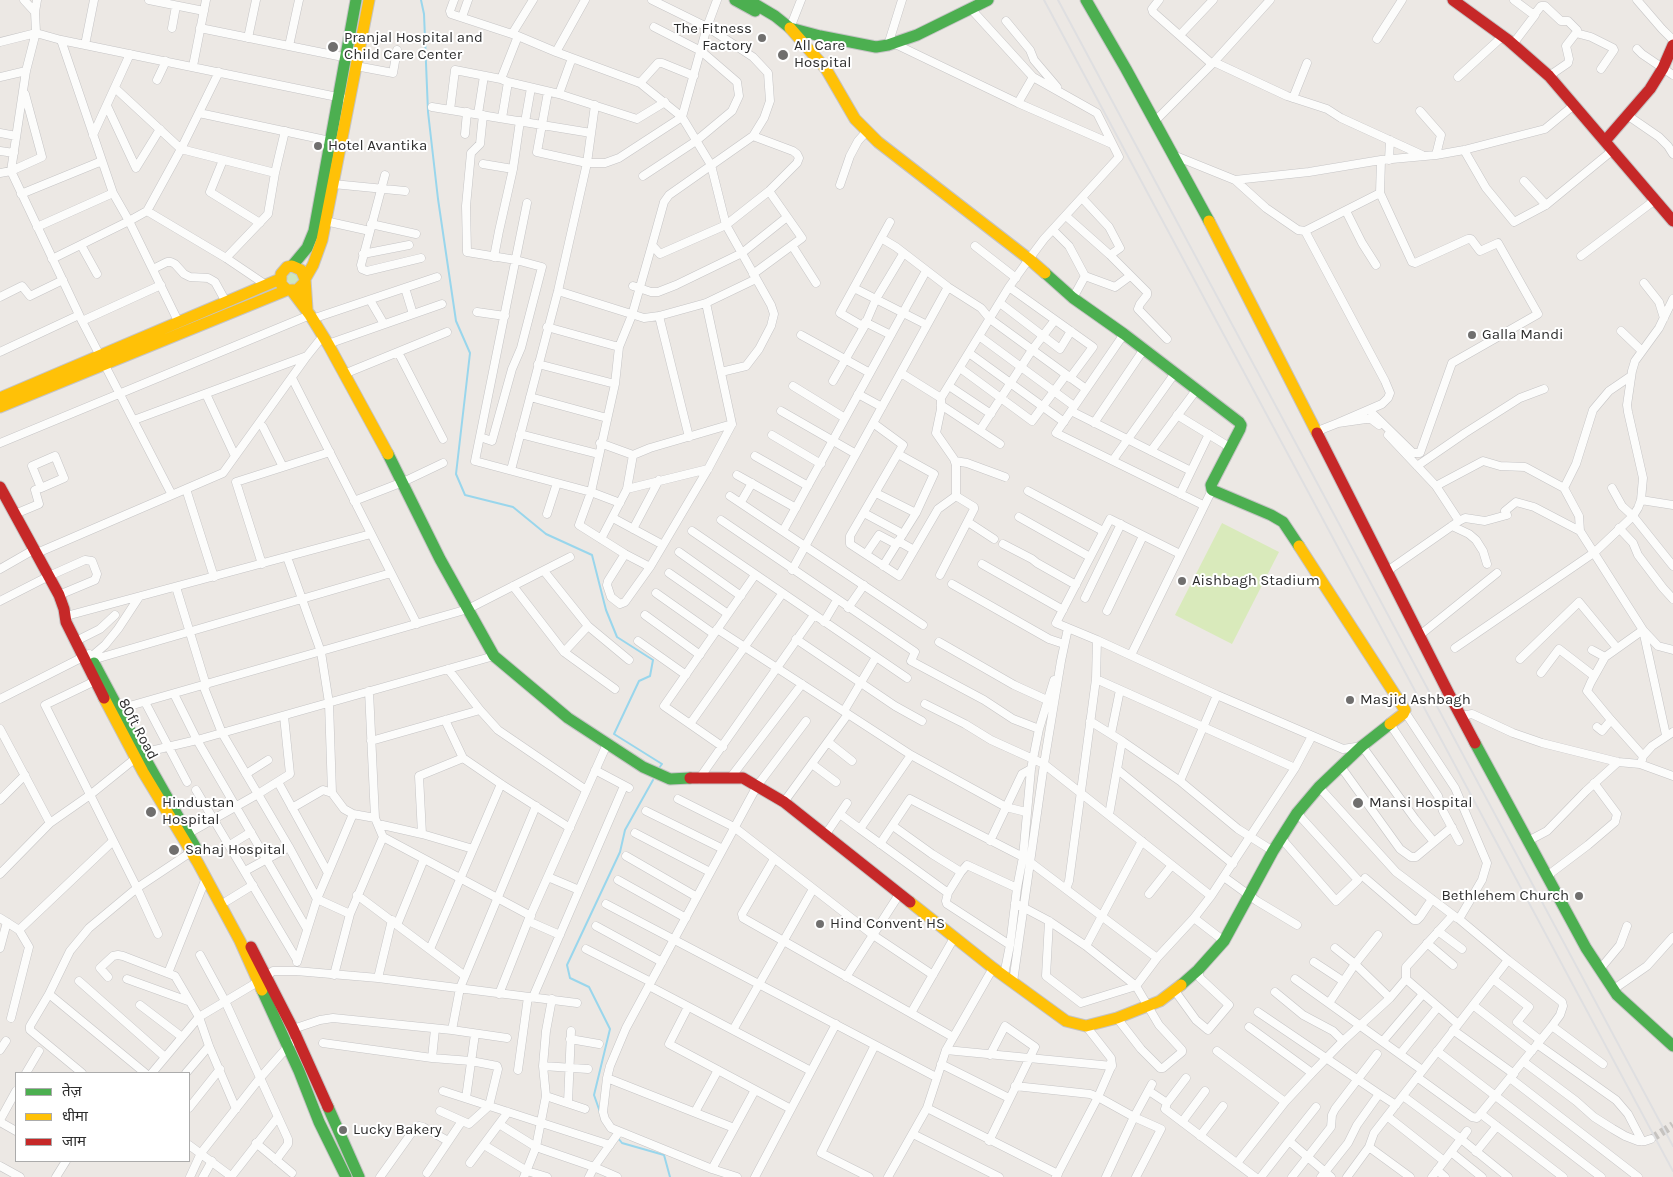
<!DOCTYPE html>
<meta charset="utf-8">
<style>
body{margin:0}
#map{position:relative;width:1673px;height:1177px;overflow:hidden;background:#ece8e4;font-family:Karla,"Noto Sans Devanagari",sans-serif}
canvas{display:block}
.legend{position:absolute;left:15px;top:1072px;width:175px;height:90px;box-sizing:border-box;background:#fff;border:1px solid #ababab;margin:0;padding:6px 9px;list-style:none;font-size:15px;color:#2e2e2e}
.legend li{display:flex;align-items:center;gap:10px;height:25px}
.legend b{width:25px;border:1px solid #ababab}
</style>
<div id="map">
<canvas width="1673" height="1177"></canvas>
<ul class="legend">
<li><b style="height:6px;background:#4caf50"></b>तेज़</li>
<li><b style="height:6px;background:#ffc107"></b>धीमा</li>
<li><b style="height:6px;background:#c62828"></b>जाम</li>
</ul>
</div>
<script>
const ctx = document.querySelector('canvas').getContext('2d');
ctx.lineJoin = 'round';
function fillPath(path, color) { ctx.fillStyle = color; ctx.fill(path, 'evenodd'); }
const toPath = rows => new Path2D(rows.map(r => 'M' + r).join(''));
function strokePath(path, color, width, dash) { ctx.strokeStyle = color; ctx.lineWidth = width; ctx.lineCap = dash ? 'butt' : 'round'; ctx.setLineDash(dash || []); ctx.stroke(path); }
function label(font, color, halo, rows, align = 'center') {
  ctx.font = font + ' Karla,sans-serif'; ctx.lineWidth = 4; ctx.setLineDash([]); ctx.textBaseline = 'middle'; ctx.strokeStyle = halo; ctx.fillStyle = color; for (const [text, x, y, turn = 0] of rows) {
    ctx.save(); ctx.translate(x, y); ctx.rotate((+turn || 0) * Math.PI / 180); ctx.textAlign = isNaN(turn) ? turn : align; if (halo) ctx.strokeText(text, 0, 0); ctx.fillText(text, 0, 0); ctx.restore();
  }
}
fillPath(toPath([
 '287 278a6 6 0 1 1 12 0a6 6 0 1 1-12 0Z'
]), '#cee6be');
fillPath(toPath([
 [1222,523,1279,552,1232,644,1175,615]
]), '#d9eabb');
strokePath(toPath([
 [421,0,424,14,428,112,438,199,456,321,470,353,456,474,465,495,513,507,546,534,592,555,606,610,617,637,653,660,650,676,639,681,614,734,662,764,659,768],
 [600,1112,594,1095,610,1029,589,987,570,978,567,965,620,852,625,830,653,780],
 [618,1138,622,1143,664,1155,670,1177]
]), '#99d6ec', 2);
strokePath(toPath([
 [1651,1139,1673,1125]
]), '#c6c3c0', 8, [8, 4]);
const street = toPath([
 [24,0,35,12],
 [37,0,35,12,36,32,26,71,11,171,82,321,172,495],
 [149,0,204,11],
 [454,0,450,11,451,14,518,36,556,52,640,83,682,117,711,165,726,225,771,305,774,314,771,326,759,349,746,366,721,372],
 [652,0,707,27,753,57,768,73,770,101,764,118,753,136,669,195,664,202,652,245,660,254,726,225,769,191,797,163,799,158,797,154,793,151,753,136],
 [1159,0,1152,9,1153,12,1212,64],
 [1514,0,1534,15,1541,6,1545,6,1561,21,1568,21,1577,30,1576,33,1566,46,1569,59,1568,63,1549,76],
 [1637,0,1662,29,1673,40],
 [462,17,468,0],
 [1006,21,1030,50,1034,60,1057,87],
 [172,28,176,6],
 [200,28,348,58],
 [790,28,801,0],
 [1576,33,1591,37,1613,48,1614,50,1601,69],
 [512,34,533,0],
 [1180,35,1213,0],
 [248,38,256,0],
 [1377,39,1402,0],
 [61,40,113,193,129,221,179,323],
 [0,42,36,33,61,40,342,98],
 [893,43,1018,103,1112,144],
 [1513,44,1535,15],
 [85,45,94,0],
 [888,45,902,0],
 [289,46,299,0],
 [1637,49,1642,54,1673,75],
 [556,52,585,0],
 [1214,62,1287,96,1327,109,1341,118,1422,155],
 [193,66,206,0],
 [356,66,393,73,397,50],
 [0,77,26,71],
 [1458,77,1503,36],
 [501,79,518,36],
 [157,80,166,61],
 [640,83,658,63,662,63,694,76],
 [115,88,181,149,275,173],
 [548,92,537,152,587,163,605,163,619,158,682,117,707,27,717,0],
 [559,94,572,58],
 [1293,98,1307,63],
 [1018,103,1033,77],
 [107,106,136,168,160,129],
 [432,107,591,133],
 [450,110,455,70,501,79,508,82,559,94,637,119,665,102],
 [1420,111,1441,135,1436,155],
 [199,113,330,141],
 [478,114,484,76],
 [1627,115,1659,137,1668,146,1673,154],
 [502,118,508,82],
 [525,122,531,88],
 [1154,122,1214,62,1270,0],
 [0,133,16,136],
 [465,134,467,112],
 [93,135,130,54],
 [1464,150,1486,188,1514,222,1546,205,1613,150],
 [0,151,14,153],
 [1173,155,1235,180,1266,208,1298,230,1305,231,1385,381,1390,393,1388,398,1382,404,1338,423],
 [223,160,210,192,260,223],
 [1389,160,1390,140],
 [483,164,513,169],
 [0,173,11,171,42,157,25,94],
 [385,175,361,265,362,269,367,271,421,258],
 [643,176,696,141,732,111,739,96,737,82,701,51,654,27],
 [1235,180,1309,172,1381,160,1436,155,1464,150,1545,129,1574,105],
 [1524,181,1546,205],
 [333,184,405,191],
 [840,185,850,156,858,141,867,131],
 [21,194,102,161],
 [1082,198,1109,227,1120,248,1110,255],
 [527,203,475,461,591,492,620,503],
 [147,211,226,258,266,285],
 [1346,211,1362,243,1376,265],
 [1066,216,1110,255,1147,292,1147,295,1140,304,1138,309,1167,339],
 [325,221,370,231],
 [371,224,416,234],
 [37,227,113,193],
 [1053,230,1069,246,1085,276,1115,287,1130,276],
 [1305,231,1380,193],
 [881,238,896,247,948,287,981,308,990,319,1086,389],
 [81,245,97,274],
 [975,246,1016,278],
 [793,247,816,283],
 [363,254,409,245],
 [1581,256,1655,200],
 [494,257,499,231,513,169,520,121],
 [226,258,268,214,275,173,285,131],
 [52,259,129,221,147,211,181,149,219,72],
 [153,269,167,262,171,262,175,264,184,274,190,277,208,278,215,282,226,302],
 [753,274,802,238,769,191],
 [1644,283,1659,302,1664,318],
 [633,286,651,292,658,292,676,285,742,253,787,217],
 [1009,287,1093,347,1070,378],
 [405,288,413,314],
 [854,288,927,325],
 [558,291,644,318,659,316,706,303,756,279],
 [0,297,22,286,30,296,63,280],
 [1073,298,1085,276],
 [370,300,384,324],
 [1000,303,1060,349,1071,331],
 [477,312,505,316],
 [659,316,689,437],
 [312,319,437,277],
 [82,321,161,285],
 [865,322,891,335],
 [547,327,619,347],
 [864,327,840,313,890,222],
 [1621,331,1642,351],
 [1124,334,1056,433,1203,505],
 [801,335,870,373],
 [979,336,1074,406],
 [328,344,442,304],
 [0,352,79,315],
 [398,352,443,439],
 [969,353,1064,422],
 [538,364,615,384],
 [960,368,1032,421,1066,375],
 [901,373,941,398,1009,287,1029,259,1044,239,1119,157,1097,113,1033,77,971,9,973,6],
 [344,374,447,332],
 [292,378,417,624],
 [833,381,864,327,876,299,903,254],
 [793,386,845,418],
 [949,386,991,414],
 [206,394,235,456],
 [858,394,882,407],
 [530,397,607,418],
 [941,405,1000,444],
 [1369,410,1413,453,1420,453,1452,363,1538,314,1498,243,1480,251,1471,239,1468,239,1415,263,1412,262,1380,193,1381,160],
 [781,411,856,454],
 [1071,411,1191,471],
 [1177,415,1231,448],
 [134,420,307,356],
 [873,423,903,445,850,536,850,544,899,576,938,509,956,496],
 [1094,423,1144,349],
 [263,427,283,467],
 [980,430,1032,350,1055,320],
 [1315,432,1338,423,1366,419,1371,419,1379,425],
 [520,434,598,454],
 [772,435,821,464],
 [1388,435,1436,486,1459,521],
 [480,437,492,441,512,369,521,348,542,267,516,260,467,252,466,206,471,153,480,144,483,115],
 [0,443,310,315],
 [600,443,633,455],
 [1151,451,1197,389],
 [755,456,808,486],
 [1113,460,1175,373],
 [955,461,967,463,1005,477],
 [1417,466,1465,433,1520,398,1544,389],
 [511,470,558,291,587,163,595,105],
 [737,475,796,508],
 [1436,486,1483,461,1500,466,1525,467,1564,488,1579,516,1580,531,1643,630,1666,735],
 [1564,488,1576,464,1593,410,1609,391,1631,376],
 [1612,488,1622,506,1633,516,1673,566],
 [186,489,214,577],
 [627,489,708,469],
 [1028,491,1103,531],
 [876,493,916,513],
 [1180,494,1209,434],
 [730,496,923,625],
 [1641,500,1673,505],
 [354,501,403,482,443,463],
 [741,502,752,483],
 [864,513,903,534],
 [15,514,39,504,35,490,41,488,64,478,55,456,32,466,41,488],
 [547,514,557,483],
 [1019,517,1090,557],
 [613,518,663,545],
 [721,520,915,652,911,661,984,700,1013,719,1039,729],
 [968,522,994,539],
 [1452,526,1469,534,1476,540,1483,551,1487,564],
 [1619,528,1633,543,1638,555,1663,588,1673,599],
 [633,529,659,480],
 [692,531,907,678],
 [783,531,926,271],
 [601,539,627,489,633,455,650,448,732,424],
 [898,541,914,550],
 [1003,544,1032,559,1037,563,1076,585],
 [679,552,741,596],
 [37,553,223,473,307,356,323,336],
 [625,554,608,581,607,585,611,597,620,604,625,602,650,567,708,469,732,424,706,303],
 [866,554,879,535,896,544],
 [1180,554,1110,519,1056,623,1097,640,1217,695,1343,749,1362,746,1415,819,1434,842],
 [287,557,321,652,329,703,332,793,344,809,353,814,375,818],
 [262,564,236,482,330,452],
 [982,564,1063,610],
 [883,566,916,513,934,474,898,454],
 [650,567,625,554,579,525,591,492,615,384,619,347,632,315,652,245],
 [0,569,35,549],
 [792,570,948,287],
 [544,571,588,626,629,660],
 [1386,572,1459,521,1465,518,1485,521,1507,515,1505,511,1516,502,1534,507,1580,531],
 [669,573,728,614],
 [940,575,974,509,974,507,956,496,956,465,954,459,936,433,941,409,941,398],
 [952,584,1049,639,1064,644],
 [513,586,564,652,615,689],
 [176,587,206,685],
 [656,593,714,634],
 [1085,598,1121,524],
 [0,601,49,576,85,560,92,561,97,574,95,580,59,595],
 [848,608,864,585],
 [1107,611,1143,536],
 [70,615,371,534],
 [645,615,700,655],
 [824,622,837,600],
 [717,629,911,755,1006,807,1026,812],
 [1420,635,1497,573],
 [82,638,100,629,115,615],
 [796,639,895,706,922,721],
 [638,641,686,675],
 [939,642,1014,685,1047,700],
 [1455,648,1595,552,1633,516,1638,508,1641,500,1643,478,1628,412,1627,405,1632,371,1635,361,1659,328,1673,299],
 [1592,650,1605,657],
 [564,652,588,626],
 [1131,655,1212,490],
 [91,657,105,645,118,629,139,597],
 [1520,659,1579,602,1617,648],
 [92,660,391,573],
 [448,669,480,710,498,730,586,790],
 [1541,673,1559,649,1594,676],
 [1096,679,1295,768],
 [95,681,45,705,137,888,158,934],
 [203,685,222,733,289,847,317,899,350,914],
 [369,691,375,818,383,837,531,916],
 [174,694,197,740,307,929],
 [0,699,89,654],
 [145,702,187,782],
 [925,704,965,724,991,740,1044,764,1211,896],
 [119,709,468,609,570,557],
 [844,711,876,657],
 [1405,712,1455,788,1487,863,1482,880,1459,919,1508,960,1562,1002,1563,1006,1560,1015,1552,1026,1477,1118,1472,1117,1417,1077],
 [1461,716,1472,714,1513,733,1542,743,1618,762,1640,764,1673,776],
 [445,720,463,758,501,784,570,828],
 [1090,721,1122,741,1180,781,1238,829,1273,851],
 [690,724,782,594],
 [1390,724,1438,796,1443,811,1459,841],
 [1597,727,1602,731,1611,720],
 [0,729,50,823],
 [1111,734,1120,690],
 [371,741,480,710],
 [828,742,852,761],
 [723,747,664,706,755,575],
 [911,755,860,829,948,893,946,901,947,904,1010,945],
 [1643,756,1611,720,1587,691,1591,682,1605,657,1643,630,1658,646,1673,650],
 [1642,760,1643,756,1652,746,1673,732],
 [812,764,836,782],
 [1341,767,1400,849,1411,857,1416,857,1452,827],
 [595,770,629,788],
 [1118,770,1233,864],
 [246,774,268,760],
 [731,777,802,684],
 [699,779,814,615],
 [1180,781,1217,695],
 [278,782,328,873],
 [1319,787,1396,872,1457,918],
 [196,790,297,960],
 [678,799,734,827,873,935,933,975],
 [0,800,25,775],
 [784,802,848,714],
 [292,808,323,790,332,793],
 [646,811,723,849],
 [840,814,860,829],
 [1109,815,1122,741],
 [378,824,422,834,473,849],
 [893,826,932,854,961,872],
 [189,833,258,794,290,774,284,716],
 [635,833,710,872],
 [422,834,419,776,463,758],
 [826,834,847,803],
 [1281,838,1336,901,1358,880,1297,813],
 [990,841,1022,774,1031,769],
 [1528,841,1547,831,1586,791,1618,762],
 [880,844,910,799,1023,857],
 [230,845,251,832],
 [626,856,697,897],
 [774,859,742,914,743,918,953,1037],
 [1030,862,1157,958],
 [245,871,289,847],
 [0,874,50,823,90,795,142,753,197,740,494,656],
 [1547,876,1588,845,1615,822,1617,814,1594,783],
 [548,877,579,890],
 [1224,877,1257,901,1297,925],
 [1365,878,1414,920,1417,920,1420,917,1432,899],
 [618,880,686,918],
 [1066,889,1069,881,1096,679,1097,640],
 [948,893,961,872,967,865,1017,888],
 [1149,894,1172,865],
 [357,895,465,976],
 [227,901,253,885],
 [1015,903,1049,921,1086,946,1136,986,1159,1025,1182,1050,1182,1052,1163,1068,1160,1068,1141,1049,1117,1018],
 [606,904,936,1077],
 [0,918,19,930,29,947,11,1018],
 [1194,918,1224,941],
 [528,921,560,935],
 [1049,921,1046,976,1081,1003,1136,986,1157,958,1194,918,1211,896,1295,768,1312,736],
 [397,925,424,859],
 [596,926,662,962],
 [19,930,113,841],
 [1438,931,1462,949],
 [1427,943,1453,965],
 [1086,946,1142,841],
 [0,948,7,922],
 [1335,948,1355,964,1390,998],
 [430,949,501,784],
 [586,949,651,982],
 [200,955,225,1001,288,1139,288,1144,276,1160],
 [297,962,317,899,353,814],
 [1314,962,1343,981],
 [1600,969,1620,945,1627,926],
 [168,973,206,878],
 [334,975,350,914,383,837],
 [1004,975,1010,945,1017,888,1023,857,1031,769,1039,729,1054,680],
 [108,977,100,968,113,956,118,955,123,956,175,976,199,1017,209,1046,236,1109],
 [846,977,900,893],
 [378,978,392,920],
 [127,979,188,1001],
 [1295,979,1422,1070],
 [1406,979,1458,1024],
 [1493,979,1529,1007,1517,1022,1540,1040],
 [79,981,165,1057],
 [1013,982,1044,764,1061,661,1068,628],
 [649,986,811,1071],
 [1614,989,1647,966,1673,937],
 [1175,991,1196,1020,1208,1030,1229,1005,1200,978,1198,970],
 [1275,992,1303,1015,1333,1031,1343,1041],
 [49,994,145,1073],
 [499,994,528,921,607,744],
 [533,997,624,786],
 [1329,1003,1355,964,1378,935],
 [140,1005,182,1037],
 [1473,1005,1532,1051],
 [688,1007,669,1044,791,1109],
 [1258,1012,1379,1094],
 [911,1013,954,938],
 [1552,1026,1603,1064],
 [1249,1027,1312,1073],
 [293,1029,320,1020,333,1018,452,1030,507,1038],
 [452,1030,460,988,536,806],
 [733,1030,813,889],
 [1453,1030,1514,1074],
 [570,1039,599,1044],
 [1383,1041,1423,994],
 [323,1043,432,1058,471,1061,497,1066,498,1069,489,1106,469,1124,440,1111],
 [1537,1044,1616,1100,1628,1114,1642,1141],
 [0,1050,6,1041],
 [946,1050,1112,1066],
 [1217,1051,1285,1102],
 [1437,1051,1601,1177],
 [1400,1054,1438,1007],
 [432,1058,435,1029],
 [1524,1062,1576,1101,1594,1117,1613,1129,1625,1136,1638,1141,1645,1141,1651,1139],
 [941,1064,1009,1098],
 [543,1066,588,1069],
 [518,1070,528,997],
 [26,1073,39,1051],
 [82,1073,30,1030,30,1026,49,994,70,951,89,928,137,888,191,852],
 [152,1073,199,1017,266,977,273,971,296,971,378,978,577,1003],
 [186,1073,209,1046],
 [607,1078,734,1128],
 [1186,1078,1167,1103,1165,1109,1255,1177],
 [1510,1078,1638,1177],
 [1015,1086,1090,1094,1098,1097,1134,1117,1161,1129,1136,1177],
 [443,1091,610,1145],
 [1149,1091,1167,1103],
 [546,1096,585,1109],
 [1403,1096,1461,1139,1508,1177],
 [466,1098,475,1034],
 [568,1103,571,1031],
 [189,1108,220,1069],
 [927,1108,1058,1174],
 [695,1112,718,1070],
 [1481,1114,1563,1177],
 [1387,1116,1444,1161],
 [0,1120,16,1091],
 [0,1122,16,1131],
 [1182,1122,1205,1091],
 [499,1124,536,1147,594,1167,617,1177],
 [913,1134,999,1177],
 [1200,1136,1223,1106],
 [989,1141,1035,1047,1005,1026,990,1055],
 [1289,1141,1316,1107],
 [256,1143,292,1173],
 [189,1145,232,1177],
 [484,1145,527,1171,547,1177],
 [1369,1147,1410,1177],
 [1451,1152,1482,1177],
 [1476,1152,1497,1126],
 [470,1163,508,1112],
 [1237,1163,1285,1102,1312,1073,1343,1041,1390,998,1406,979,1406,967,1453,915],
 [0,1166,20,1177],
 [712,1169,755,1090],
 [1437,1170,1445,1177],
 [427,1173,462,1121],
 [56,1177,66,1161],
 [190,1177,201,1153,260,1078,291,1043],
 [203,1177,212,1161],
 [231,1177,277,1118],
 [380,1177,415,1128,419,1126,423,1127,448,1141],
 [524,1177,536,1147,546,1096,543,1066,546,1031,552,999],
 [589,1177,594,1167,619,1132],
 [737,1177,712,1169,611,1128,605,1119,603,1112,607,1078,610,1066,626,1028,757,786,806,721],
 [755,1177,836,1024],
 [869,1177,821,1153,875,1045],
 [888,1177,927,1108,946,1050,993,968],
 [1056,1177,1098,1097,1112,1065,1111,1058,1086,1026],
 [1106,1177,1134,1117,1152,1084],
 [1261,1177,1289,1141,1331,1177],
 [1292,1177,1331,1127,1332,1115,1335,1109,1377,1054],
 [1321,1177,1348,1143,1357,1125,1379,1094,1396,1105],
 [1347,1177,1369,1147,1374,1133,1508,960],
 [1432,1177,1467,1131]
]);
const fast = toPath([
 [735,0,755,11],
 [748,0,775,16,790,28,820,36,876,47,888,45,917,35,988,0],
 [1086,0,1126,69,1209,221],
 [292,266,307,248,314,231,356,0],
 [1045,273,1073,298,1124,334,1239,422,1241,425,1240,429,1211,485,1212,490,1271,515,1283,522,1299,546],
 [388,454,440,559,494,656,568,718,643,767,670,779,690,778],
 [94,663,142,753,197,850],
 [1475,743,1586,948,1617,995,1673,1046],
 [1181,985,1198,970,1224,941,1273,851,1297,813,1319,787,1362,746,1390,724],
 [262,990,299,1071,319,1122,346,1177],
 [328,1107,359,1177]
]);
const slow = toPath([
 [790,28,826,69,855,119,878,142,1029,259,1045,273],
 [1209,221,1317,433],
 [305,279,313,265,322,240,369,0],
 [304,283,297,290,287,290,281,284,281,274,287,267,292,266,301,270,305,279,307,309],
 [292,291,310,315,328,344,388,454],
 [0,398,280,279],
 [0,407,287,290],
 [1299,546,1405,710,1403,714,1390,724],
 [104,698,143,772,198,863,240,941,262,990],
 [910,902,993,968,1066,1021,1086,1026,1117,1018,1160,1001,1181,985]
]);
const jam = toPath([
 [1453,0,1508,40,1549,76,1673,221],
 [1605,141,1650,89,1663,68,1673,45],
 [1317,433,1449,694,1475,743],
 [0,487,59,595,64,609,66,622,104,698],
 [690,778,743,778,784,802,910,902],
 [251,947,293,1029,328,1107]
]);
strokePath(street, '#c5c4c5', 9);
strokePath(fast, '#c5c4c5', 13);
strokePath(slow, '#c5c4c5', 13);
strokePath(jam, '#c5c4c5', 13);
strokePath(street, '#fcfcfb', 8);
strokePath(fast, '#4caf50', 11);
strokePath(slow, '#ffc107', 11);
strokePath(jam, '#c62828', 11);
strokePath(toPath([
 [1044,0,1673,1171],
 [1058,0,1673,1146]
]), '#dfdfe1', 2);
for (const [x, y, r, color] of [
 [762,38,5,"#706f6e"],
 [333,47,6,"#706f6e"],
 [783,55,6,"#706f6e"],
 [318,146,5,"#706f6e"],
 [1472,335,5,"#706f6e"],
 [1182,581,5,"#706f6e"],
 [1350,700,5,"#706f6e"],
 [1358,803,6,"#706f6e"],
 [151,812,6,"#706f6e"],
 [174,850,6,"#706f6e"],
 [1579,896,5,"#706f6e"],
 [820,924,5,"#706f6e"],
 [343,1130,5,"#706f6e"]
]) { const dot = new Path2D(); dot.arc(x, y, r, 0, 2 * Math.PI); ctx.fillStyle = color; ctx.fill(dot); strokePath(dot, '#fff', 2); }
label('15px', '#2e2e2e', '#fff', [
 ["The Fitness",752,29,"right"],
 ["Factory",752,46,"right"],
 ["Pranjal Hospital and",344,38],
 ["Child Care Center",344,55],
 ["All Care",794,46],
 ["Hospital",794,63],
 ["Hotel Avantika",328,146],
 ["Galla Mandi",1482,335],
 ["Aishbagh Stadium",1192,581],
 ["Masjid Ashbagh",1360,700],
 ["Hindustan",162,803],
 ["Hospital",162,820],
 ["Mansi Hospital",1369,803],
 ["Sahaj Hospital",185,850],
 ["Bethlehem Church",1569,896,"right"],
 ["Hind Convent HS",830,924],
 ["Lucky Bakery",353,1130]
], 'left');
label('15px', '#2e2e2e', '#fff', [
 ["80ft Road",138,729,62]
]);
</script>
